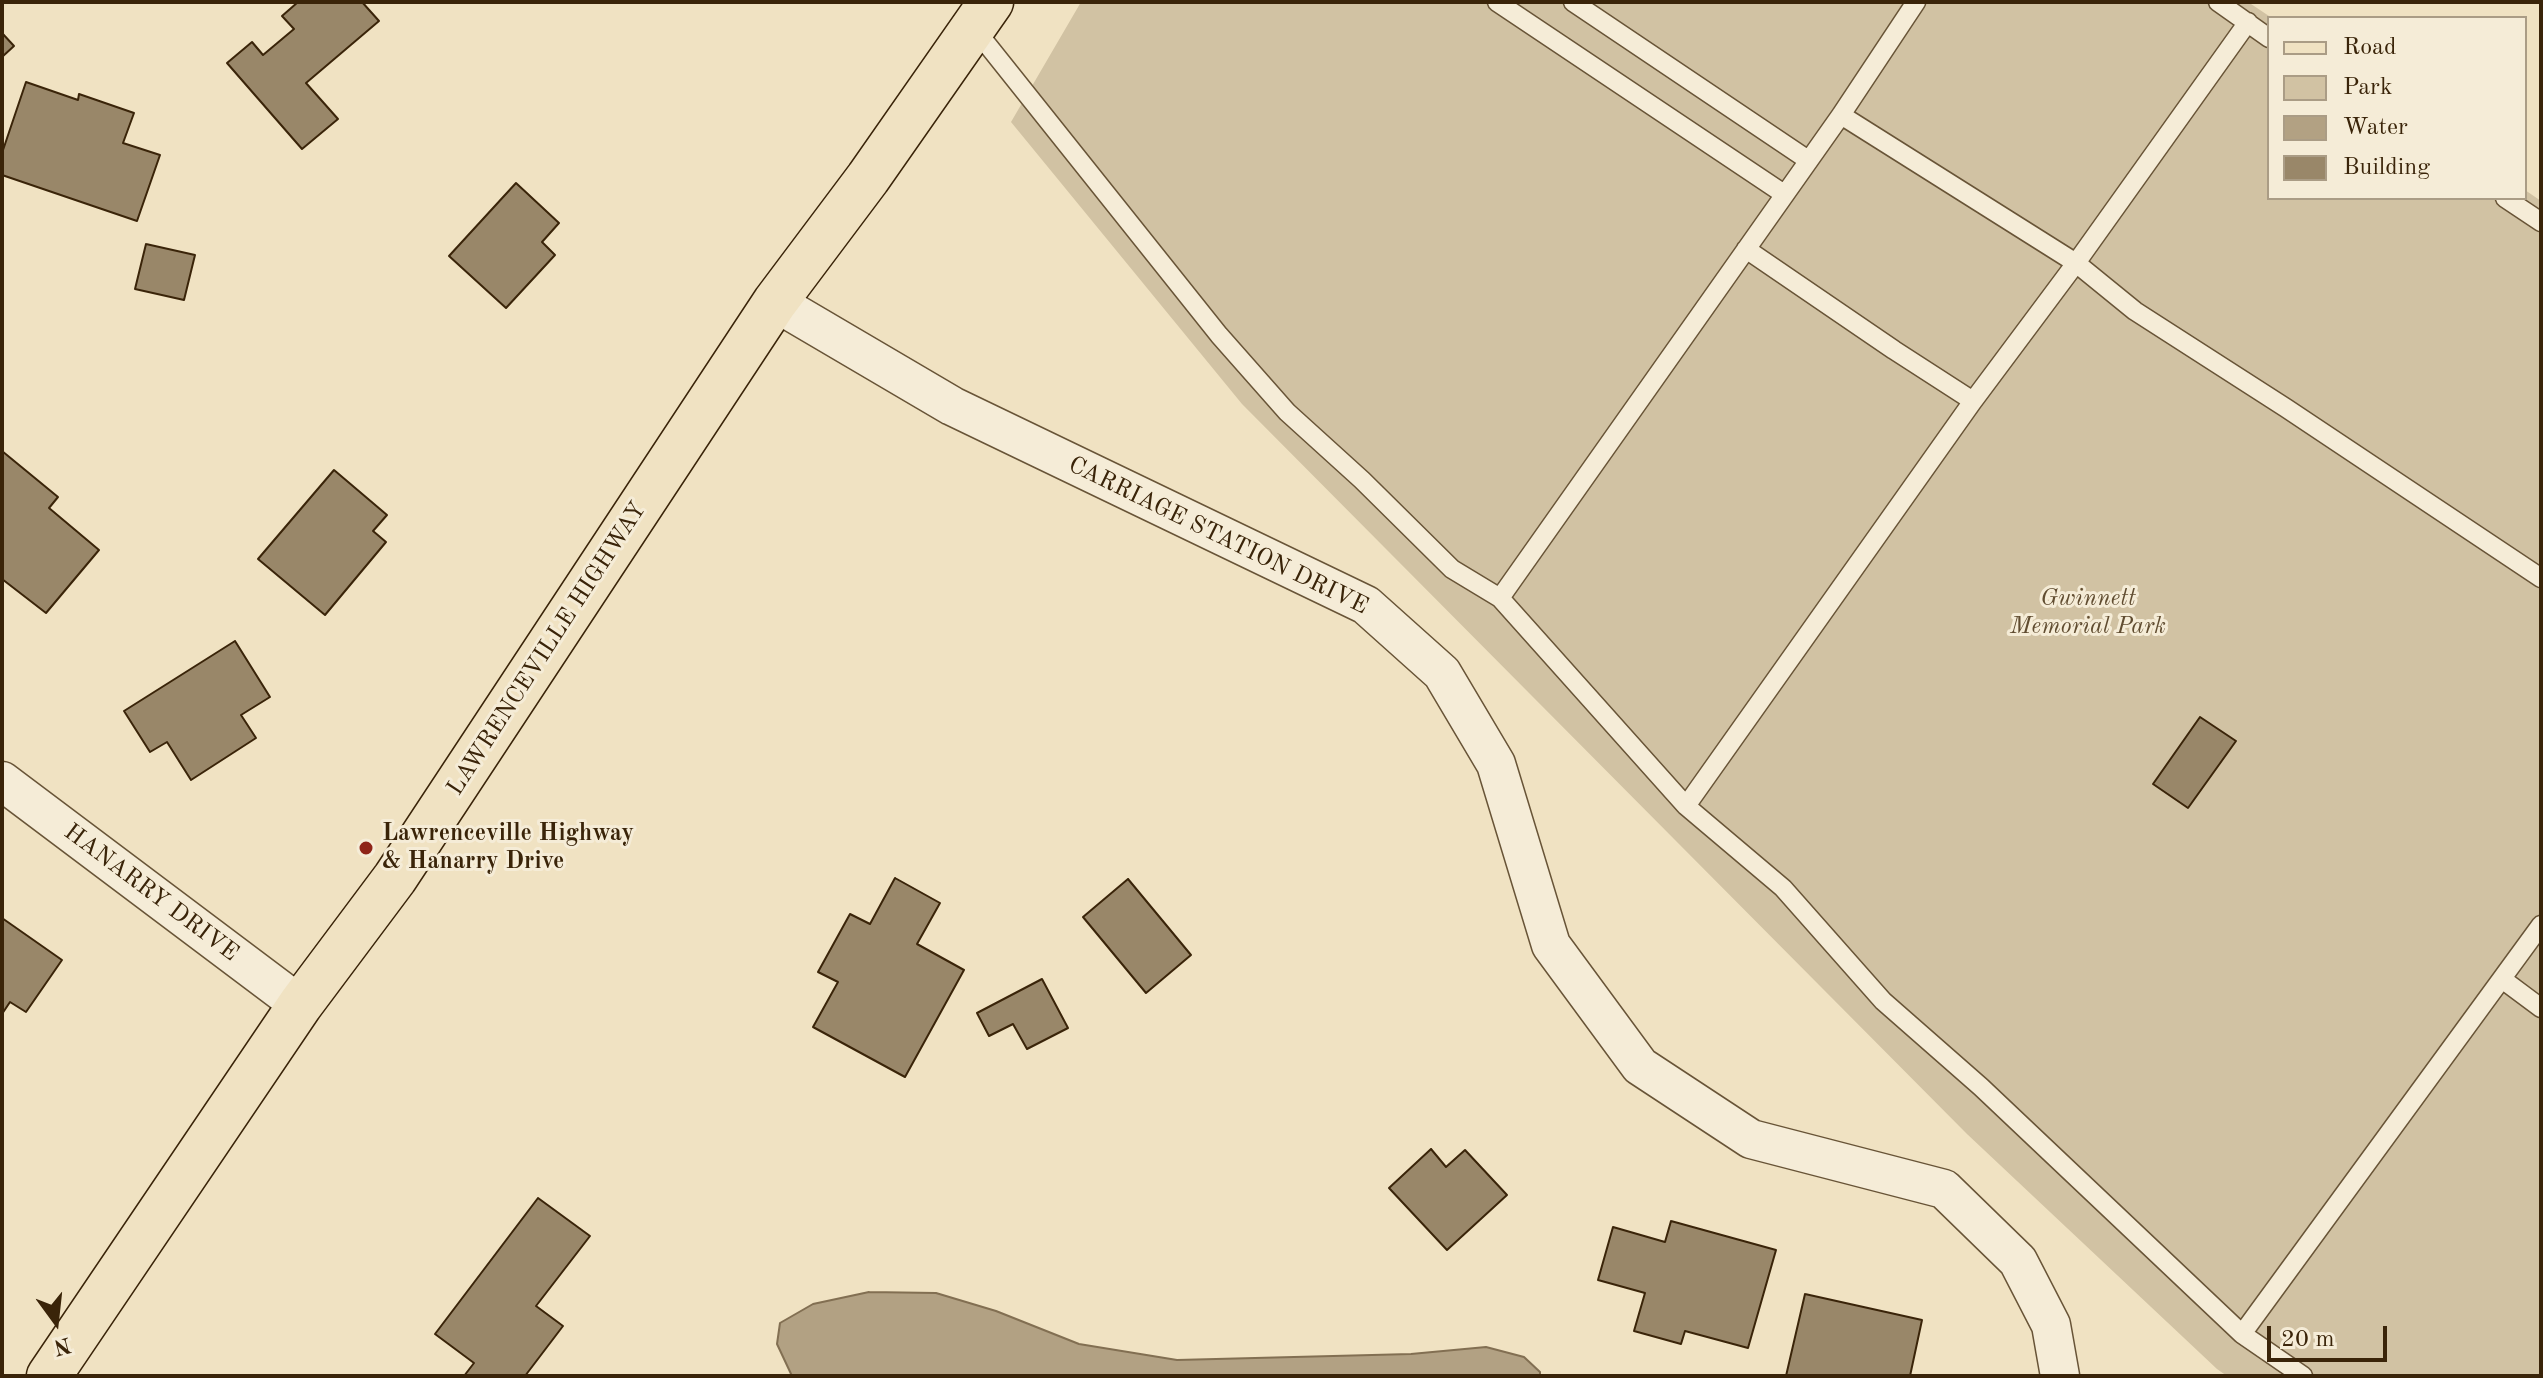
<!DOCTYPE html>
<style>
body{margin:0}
#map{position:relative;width:2543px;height:1378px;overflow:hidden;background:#f0e2c2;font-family:"Old Standard TT",serif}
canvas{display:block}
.frame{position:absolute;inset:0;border:4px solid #3a2409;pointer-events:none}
.legend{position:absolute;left:2267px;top:16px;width:260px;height:184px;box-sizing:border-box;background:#f5ecd7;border:2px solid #aa9c85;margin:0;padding:10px 14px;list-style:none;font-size:24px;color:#3a2409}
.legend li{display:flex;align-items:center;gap:16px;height:40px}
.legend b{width:40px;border:2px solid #aa9c85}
.north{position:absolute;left:16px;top:1282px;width:80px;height:80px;-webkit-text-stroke:6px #f5ecd7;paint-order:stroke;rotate:165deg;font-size:22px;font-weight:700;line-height:32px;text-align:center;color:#3a2409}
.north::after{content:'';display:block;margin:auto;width:28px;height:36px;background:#3a2409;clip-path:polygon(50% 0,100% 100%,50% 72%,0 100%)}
.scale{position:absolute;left:2267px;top:1326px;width:120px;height:36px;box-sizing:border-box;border:4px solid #3a2409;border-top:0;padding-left:10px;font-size:24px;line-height:28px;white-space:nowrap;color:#3a2409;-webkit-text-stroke:6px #f5ecd7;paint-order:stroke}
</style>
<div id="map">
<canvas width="2543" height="1378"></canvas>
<div class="frame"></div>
<ul class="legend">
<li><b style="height:10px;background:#f0e2c2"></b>Road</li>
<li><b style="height:22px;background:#d1c2a3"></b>Park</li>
<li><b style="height:22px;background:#b2a183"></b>Water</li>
<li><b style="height:22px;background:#998769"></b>Building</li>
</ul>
<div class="north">N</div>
<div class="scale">20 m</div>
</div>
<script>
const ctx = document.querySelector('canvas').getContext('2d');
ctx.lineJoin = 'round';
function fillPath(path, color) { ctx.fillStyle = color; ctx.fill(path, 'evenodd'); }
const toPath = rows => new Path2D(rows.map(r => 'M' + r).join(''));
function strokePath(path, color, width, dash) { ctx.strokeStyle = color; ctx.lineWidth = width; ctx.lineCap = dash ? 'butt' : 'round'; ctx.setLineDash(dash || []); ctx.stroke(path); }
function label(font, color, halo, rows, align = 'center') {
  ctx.font = font + ' "Old Standard TT",serif'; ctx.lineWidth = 6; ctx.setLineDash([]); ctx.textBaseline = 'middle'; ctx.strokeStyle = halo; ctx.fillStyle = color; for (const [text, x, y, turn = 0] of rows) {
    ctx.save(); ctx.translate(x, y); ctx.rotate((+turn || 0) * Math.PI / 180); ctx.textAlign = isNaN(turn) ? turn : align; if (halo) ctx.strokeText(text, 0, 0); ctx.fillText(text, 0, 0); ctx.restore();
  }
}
fillPath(toPath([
 [1081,2,2248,2,2272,18,2269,18,2269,198,2525,198,2525,190,2541,201,2541,1376,2227,1376,2217,1369,1967,1134,1242,404,1011,122]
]), '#d1c2a3');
const water = toPath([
 [869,1292,936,1293,996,1311,1079,1344,1177,1360,1411,1354,1486,1347,1524,1357,1540,1372,1540,1376,792,1376,777,1344,780,1323,813,1304,869,1292]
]);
fillPath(water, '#b2a183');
strokePath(water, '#826f52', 2);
const building = toPath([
 [298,2,362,2,379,21,306,83,338,119,302,149,227,63,252,42,263,55,294,29,282,16,298,2],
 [2,33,14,46,2,57,2,33],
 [26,82,78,100,79,94,134,113,123,143,160,155,137,221,2,175,2,153,26,82],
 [516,183,559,223,542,242,555,255,506,308,449,256,516,183],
 [146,244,195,255,184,300,135,289,146,244],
 [2,451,58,497,49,508,99,550,46,613,2,579,2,451],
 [334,470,387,515,373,531,386,542,325,615,258,559,334,470],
 [235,641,270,697,241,715,256,738,191,780,167,742,150,752,124,711,235,641],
 [2200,717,2236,741,2188,808,2153,784,2200,717],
 [895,878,940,903,917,944,964,970,905,1077,813,1027,838,982,818,972,850,914,870,924,895,878],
 [1128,879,1191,955,1146,993,1083,917,1128,879],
 [2,918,62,960,26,1012,10,1002,2,1014,2,918],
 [1042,979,1068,1028,1027,1049,1013,1024,989,1036,977,1013,1042,979],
 [1431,1149,1446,1167,1465,1150,1507,1195,1447,1250,1389,1188,1431,1149],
 [538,1198,590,1236,536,1306,563,1326,525,1376,464,1376,474,1363,435,1334,538,1198],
 [1671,1221,1776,1250,1748,1348,1685,1331,1681,1344,1634,1331,1645,1293,1598,1280,1613,1227,1665,1242,1671,1221],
 [1805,1294,1922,1320,1910,1376,1786,1376,1805,1294]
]);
fillPath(building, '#998769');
strokePath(building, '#3a2409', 2);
const service = toPath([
 [1497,2,1784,194],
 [1573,2,1808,160],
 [2218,2,2269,38],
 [974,28,1219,335,1287,412,1362,480,1452,569,1500,598,1686,806,1783,888,1883,1001,1981,1087,2242,1334,2541,925],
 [1841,115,2076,263,2135,311,2286,408,2541,578],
 [2505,198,2541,222],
 [1746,249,1894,350,1973,401],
 [1500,598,1841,115,1916,2],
 [1686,806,1973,401,2076,263,2248,22],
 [2502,979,2541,1008],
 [2242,1334,2303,1376]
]);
const minor = toPath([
 [775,302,952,406,1366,605,1442,673,1496,764,1551,945,1640,1066,1751,1139,1944,1189,2018,1261,2051,1325,2060,1376],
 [2,781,300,1005]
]);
const primary = toPath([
 [49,1376,300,1005,395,878,775,302,868,178,991,2]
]);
strokePath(service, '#685437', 21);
strokePath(minor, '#685437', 41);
strokePath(primary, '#3a2409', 47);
strokePath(service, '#f5ecd7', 18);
strokePath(minor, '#f5ecd7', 38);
strokePath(primary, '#f0e2c2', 44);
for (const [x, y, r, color] of [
 [366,848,8,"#8f2418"]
]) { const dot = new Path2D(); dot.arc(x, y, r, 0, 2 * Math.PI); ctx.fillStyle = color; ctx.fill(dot); strokePath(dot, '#f5ecd7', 3); }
label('24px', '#3a2409', '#f5ecd7', [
 ["CARRIAGE STATION DRIVE",1218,536,26],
 ["LAWRENCEVILLE HIGHWAY",547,649,-57],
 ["HANARRY DRIVE",151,893,37]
]);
label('italic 24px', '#604c30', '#f5ecd7', [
 ["Gwinnett",2088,599],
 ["Memorial Park",2088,627]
]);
label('bold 24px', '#3a2409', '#f5ecd7', [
 ["Lawrenceville Highway",382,834],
 ["& Hanarry Drive",382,862]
], 'left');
</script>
